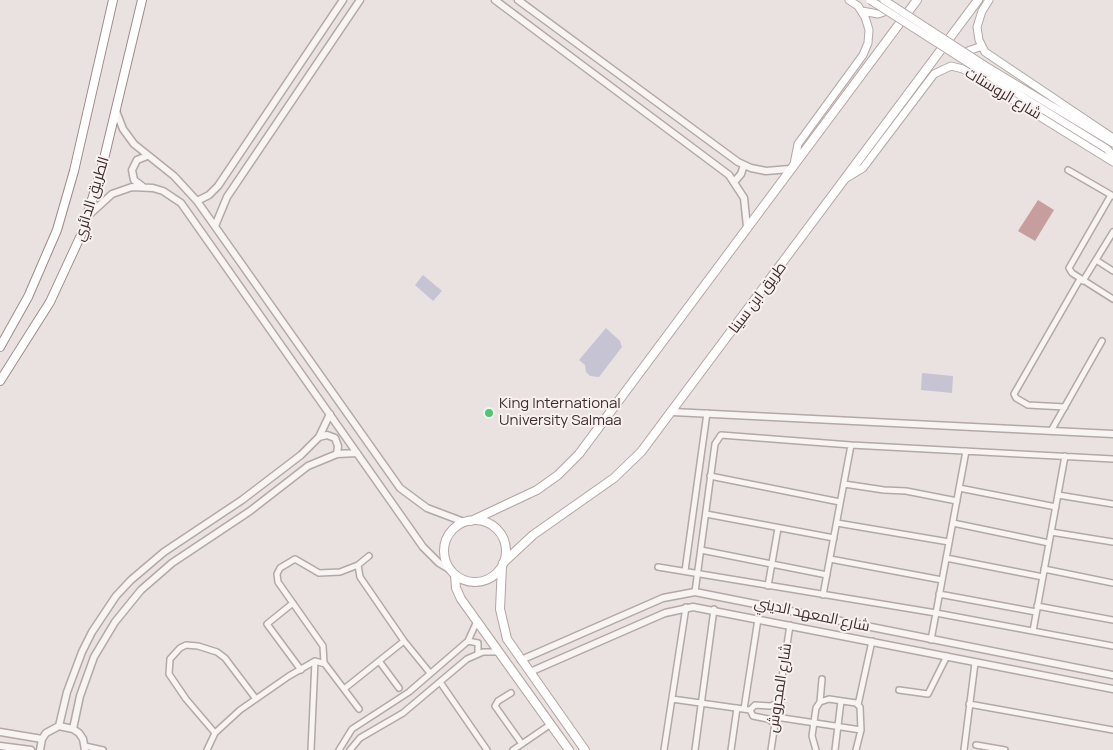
<!DOCTYPE html>
<meta charset="utf-8">
<style>
body{margin:0}
canvas{display:block;background:#e9e2e1}
</style>
<canvas width="1113" height="750"></canvas>
<script>
const ctx = document.querySelector('canvas').getContext('2d');
ctx.lineJoin = 'round';
function fillPath(path, color) { ctx.fillStyle = color; ctx.fill(path, 'evenodd'); }
const toPath = rows => new Path2D(rows.map(r => 'M' + r).join(''));
function strokePath(path, color, width, dash) { ctx.strokeStyle = color; ctx.lineWidth = width; ctx.lineCap = dash ? 'butt' : 'round'; ctx.setLineDash(dash || []); ctx.stroke(path); }
function label(font, color, halo, rows, align = 'center') {
  ctx.font = font + ' Manrope,Cairo,sans-serif'; ctx.lineWidth = 4; ctx.setLineDash([]); ctx.textBaseline = 'middle'; ctx.strokeStyle = halo; ctx.fillStyle = color; for (const [text, x, y, turn = 0] of rows) {
    ctx.save(); ctx.translate(x, y); ctx.rotate((+turn || 0) * Math.PI / 180); ctx.textAlign = isNaN(turn) ? turn : align; if (halo) ctx.strokeText(text, 0, 0); ctx.fillText(text, 0, 0); ctx.restore();
  }
}
fillPath(toPath([
 [423,275,442,291,433,301,415,285],
 [606,328,620,341,622,347,599,377,590,376,586,372,585,365,579,360],
 [922,373,953,376,952,393,921,390]
]), '#c6c3d3');
fillPath(toPath([
 [1038,200,1054,210,1035,241,1018,231]
]), '#c79e9e');
const minor = toPath([
 [1068,170,1113,196],
 [1111,195,1069,268,1072,273,1113,299],
 [1096,260,1113,271],
 [1083,281,1113,232],
 [1065,407,1028,405,1016,398,1014,394,1080,279],
 [1051,431,1102,341],
 [710,476,840,502],
 [844,484,884,490,906,491,957,501],
 [959,488,1056,507],
 [1058,495,1113,504],
 [706,514,834,538],
 [837,523,949,542],
 [953,523,1049,543],
 [1051,532,1113,542],
 [701,550,827,575],
 [369,556,358,565,360,577,404,641,430,673],
 [946,558,1043,577],
 [830,559,942,580],
 [658,567,936,613,1113,646],
 [1044,569,1113,583],
 [685,571,707,413],
 [768,586,778,528],
 [695,592,715,444,721,435,851,445,1113,459],
 [939,594,1036,612],
 [823,595,851,445],
 [293,603,267,624,301,670],
 [1037,606,1113,620],
 [1033,631,1065,456],
 [931,640,966,451],
 [468,641,478,643,478,653],
 [379,661,399,688],
 [324,663,323,646,278,582,277,574,280,568,295,559,319,573,340,572,358,565],
 [440,682,487,750],
 [344,689,404,641],
 [899,690,928,694,947,656],
 [511,693,498,701,495,706,522,744],
 [672,699,750,710,755,705,770,706,778,703],
 [820,702,822,679],
 [969,704,1113,730],
 [858,705,872,641],
 [744,709,758,619],
 [750,710,753,716,768,719,775,724],
 [776,717,861,730],
 [215,733,186,699,169,674,170,659,180,648,186,645,198,646,217,652,225,658,256,699],
 [976,745,1005,750],
 [85,746,103,750],
 [207,750,215,733,240,710,289,676,315,661,325,664,359,709],
 [311,750,315,661],
 [339,750,352,729,409,692,468,641,477,621],
 [350,750,360,738,403,713,467,659,483,652,499,652],
 [513,750,551,724],
 [664,750,686,607],
 [695,750,714,609],
 [731,750,737,708],
 [771,750,790,625],
 [816,750,812,736,816,708,820,702,829,699,856,703,860,707,861,730,856,750],
 [835,750,841,701],
 [964,750,975,663]
]);
const tertiary = toPath([
 [495,0,729,175,744,198,747,227],
 [518,0,738,162,751,168,766,171,790,169],
 [116,111,123,129,134,144,174,176,197,201,400,488,427,508,464,522],
 [735,181,741,174,744,165],
 [142,186,134,180,132,170,137,160,147,156],
 [197,201,209,195,218,186,343,0],
 [89,215,112,194,132,187,153,188,163,191,181,203,423,547,439,563,449,569],
 [215,226,227,197,360,0],
 [673,412,1113,434],
 [319,437,327,435,335,438,338,446,337,454],
 [521,660,663,598,695,592,1113,675],
 [530,672,665,613,693,607,1113,689],
 [59,726,67,692,82,652,92,632,116,596,131,580,164,552,242,500,301,455,319,437,330,414],
 [73,729,80,696,94,657,115,622,141,590,172,563,250,511,308,466,337,454,357,453],
 [0,732,42,739],
 [0,746,31,750],
 [40,750,42,739,46,733,59,726,73,729,79,733,83,739,85,750]
]);
const secondary = toPath([
 [989,0,982,11,977,27,979,40,985,52,1113,138],
 [862,11,878,14,884,12,888,7],
 [962,55,968,51,982,46],
 [984,65,1113,143],
 [981,71,1107,149,1113,156],
 [794,164,798,144,863,55,868,43,869,30,865,17,858,6,849,0],
 [845,179,863,168,934,74,951,66,963,69,1113,162]
]);
const primary = toPath([
 '444 551a31 31 0 1 1 62 0a31 31 0 1 1-62 0Z',
 [471,521,537,490,558,475,579,454,917,0],
 [503,563,533,535,614,478,641,452,978,0],
 [502,566,500,609,507,639,585,750],
 [455,575,456,588,461,599,569,750]
]);
const trunk = toPath([
 [0,347,28,297,57,230,74,171,113,0],
 [0,381,50,302,82,233,103,163,142,0]
]);
strokePath(minor, '#b3a8a6', 8);
strokePath(tertiary, '#b3a8a6', 9);
strokePath(secondary, '#b3a8a6', 9);
strokePath(primary, '#b4a3a1', 10);
strokePath(trunk, '#9f8b89', 10);
strokePath(minor, '#f8f4f4', 5);
strokePath(tertiary, '#f8f4f4', 6);
strokePath(secondary, '#fff', 7);
strokePath(primary, '#fff', 8);
strokePath(trunk, '#fff', 8);
const secondaryBridge = toPath([
 [870,0,981,71],
 [884,0,984,65]
]);
strokePath(secondaryBridge, '#b3a8a6', 9, []);
strokePath(secondaryBridge, '#fff', 7);
for (const [x, y, r, color] of [
 [489,413,5,"#4dc776"]
]) { const dot = new Path2D(); dot.arc(x, y, r, 0, 2 * Math.PI); ctx.fillStyle = color; ctx.fill(dot); strokePath(dot, '#f7f1f1', 2); }
label('15px', '#402d2a', '#f7f1f1', [
 ["شارع الروستات",1003,94,31],
 ["الطريق الدائري",92,199,-73],
 ["طريق ابن سينا",758,298,-53],
 ["شارع المعهد الديني",812,615,12],
 ["شارع المجروش",780,688,-81]
]);
label('15px', '#402d2a', '#f7f1f1', [
 ["King International",499,404],
 ["University Salmaa",499,421]
], 'left');
</script>
